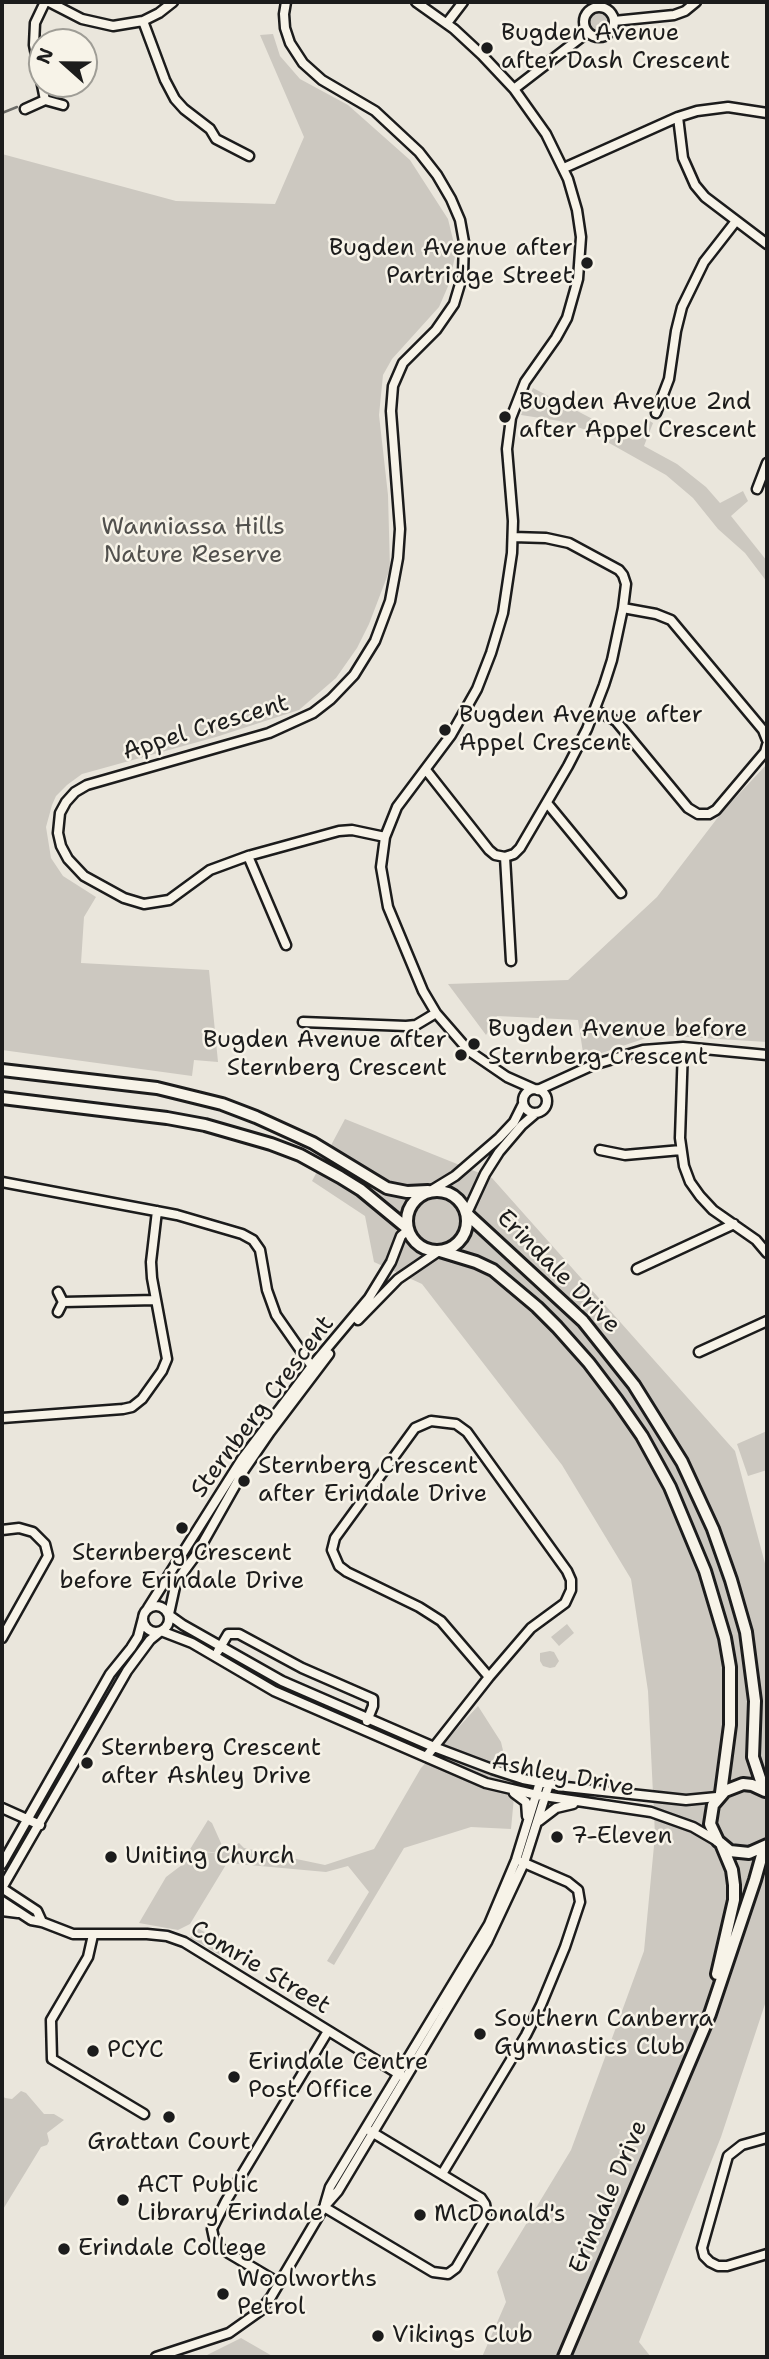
<!DOCTYPE html>
<style>
body{margin:0}
#map{position:relative;width:769px;height:2359px;overflow:hidden;background:#eae6dc;font-family:"Shantell Sans",sans-serif}
canvas{display:block}
.frame{position:absolute;inset:0;border:4px solid #1c1c1c;pointer-events:none}
.north{position:absolute;left:28px;top:28px;width:70px;height:70px;box-sizing:border-box;background:#f7f3e8;border:2px solid #9f9d96;border-radius:50%;rotate:291deg;font-size:19px;font-weight:700;line-height:28px;text-align:center;color:#1c1c1c}
.north::after{content:'';display:block;margin:auto;width:24px;height:32px;background:#1c1c1c;clip-path:polygon(50% 0,100% 100%,50% 72%,0 100%)}
</style>
<div id="map">
<canvas width="769" height="2359"></canvas>
<div class="frame"></div>
<div class="north">N</div>
</div>
<script>
const ctx = document.querySelector('canvas').getContext('2d');
ctx.lineJoin = 'round';
function fillPath(path, color) { ctx.fillStyle = color; ctx.fill(path, 'evenodd'); }
const toPath = rows => new Path2D(rows.map(r => 'M' + r).join(''));
function strokePath(path, color, width, dash) { ctx.strokeStyle = color; ctx.lineWidth = width; ctx.lineCap = dash ? 'butt' : 'round'; ctx.setLineDash(dash || []); ctx.stroke(path); }
function label(font, color, halo, rows, align = 'center') {
  ctx.font = font + ' "Shantell Sans",sans-serif'; ctx.lineWidth = 5; ctx.setLineDash([]); ctx.textBaseline = 'middle'; ctx.strokeStyle = halo; ctx.fillStyle = color; for (const [text, x, y, turn = 0] of rows) {
    ctx.save(); ctx.translate(x, y); ctx.rotate((+turn || 0) * Math.PI / 180); ctx.textAlign = isNaN(turn) ? turn : align; if (halo) ctx.strokeText(text, 0, 0); ctx.fillText(text, 0, 0); ctx.restore();
  }
}
fillPath(toPath([
 '588 22a11 11 0 1 1 22 0a11 11 0 1 1-22 0Z',
 [273,34,280,56,300,79,348,105,410,160,448,219,456,252,449,284,439,307,392,359,383,375,379,415,388,495,390,569,369,624,357,648,336,678,299,710,216,737,82,774,67,785,56,796,52,805,46,827,51,858,63,876,96,897,84,917,81,963,209,970,218,1062,194,1060,192,1076,2,1050,2,154,176,201,275,204,304,137,260,35],
 [533,388,633,440,645,418,653,423,644,446,677,464,706,487,720,503,743,491,748,501,731,516,767,561,767,582,745,553,718,529,693,498,666,475,586,430,560,421,521,415],
 [767,764,767,1042,655,1035,584,1059,578,1020,497,1016,486,1035,448,984,568,980,657,897,722,812],
 [345,1119,492,1178,735,1451,767,1571,767,1998,721,2137,639,2342,651,2357,482,2357,506,2302,497,2272,571,2150,644,1951,655,1835,648,1691,631,1579,562,1465,422,1284,374,1262,365,1216,312,1181],
 [767,1431,767,1470,748,1476,737,1444],
 [567,1624,574,1633,559,1646,551,1637],
 [550,1651,554,1652,559,1661,555,1667,550,1668,543,1666,540,1661,540,1653],
 [478,1706,501,1742,514,1797,511,1829,471,1827,404,1848,334,1965,327,1961,369,1892,348,1866,326,1872,227,1863,190,1924,178,1930,139,1923,166,1877,199,1852,224,1853,199,1851,184,1859,208,1820,212,1823,225,1852,239,1843,244,1848,325,1865,374,1849,421,1768],
 [197,1928,210,1935,205,1946,190,1938],
 [214,1937,226,1944,226,1950,220,1955,208,1948],
 [21,2091,26,2093,44,2114,54,2114,64,2120,47,2133,49,2141,47,2145,41,2147,2,2211,2,2095,5,2098,12,2099],
 [241,2338,274,2357,203,2357]
]), '#ccc8c0');
strokePath(toPath([
 [2,113,17,107]
]), '#6d6c68', 2.5);
const minor = toPath([
 [45,2,35,23,34,45,45,100,63,105],
 [49,2,82,19,113,26,143,21,159,13,173,2],
 [286,2,284,14,285,28,290,43,303,63,322,80,375,111,419,152,437,175,451,199,460,220,464,242,463,274,454,304,436,330,403,363,393,386,391,411,400,529,398,558,390,601,375,641,354,675,331,699,313,713,269,733,87,785,75,792,66,802,60,813,58,833,61,846,68,859,84,876,124,898,144,904,169,900,210,870,248,856,339,831,352,830,385,837],
 [416,2,454,29,482,55,514,89,546,134,568,179,577,210,581,237,578,279,567,318,556,338,525,382,511,418,507,449,513,521,512,553,503,613,491,653,477,689,451,735,397,807,385,837,381,867,388,907,423,991,436,1013,469,1051,507,1077,534,1089],
 '584 22a15 15 0 1 1 30 0a15 15 0 1 1-30 0Z',
 [143,21,165,80,175,99,184,109,210,129,216,139,249,156],
 [614,21,674,15,685,11,696,2],
 [447,23,463,2],
 [514,89,588,32],
 [25,109,45,100],
 [678,117,683,158,695,185,705,197,767,244],
 [564,168,678,117,697,111,728,107,767,113],
 [656,413,669,379,676,331,682,307,704,262,736,221],
 [757,489,767,463],
 [623,608,656,614,671,620,763,730,767,740],
 [595,710,616,721,688,808,698,814,709,814,716,810,765,752,767,745],
 [426,770,489,850,495,855,505,857,514,854,520,848,568,766,587,729,604,685,612,660,623,608,626,584,623,575,619,570,569,543,546,538,513,537],
 [547,803,621,893],
 [248,856,286,945],
 [505,857,511,961],
 [303,1022,406,1026,416,1025,436,1013],
 [683,1047,680,1138,684,1166,690,1182,700,1196,713,1210,756,1240,767,1253],
 '523 1101a12 12 0 1 1 24 0a12 12 0 1 1-24 0Z',
 [538,1090,593,1065,643,1050,683,1047,767,1055],
 [600,1150,625,1155,681,1150],
 [2,1182,177,1215,242,1234,253,1240,260,1250,267,1290,276,1315,313,1368],
 [432,1190,455,1176,499,1138,514,1122,523,1104],
 [467,1213,485,1174,499,1152,522,1125,536,1113],
 [637,1269,734,1224],
 [58,1292,63,1302],
 [58,1312,63,1302,156,1300],
 [358,1320,398,1279,439,1251],
 [699,1352,767,1321],
 [2,1418,123,1409,132,1407,142,1399,162,1371,167,1359,152,1278,151,1262,157,1211],
 [2,1530,19,1528,33,1532,45,1544,48,1556,2,1638],
 '143 1619a13 13 0 1 1 26 0a13 13 0 1 1-26 0Z',
 [148,1608,242,1459,312,1366,369,1298,391,1262,401,1236,408,1230],
 [169,1614,176,1582,196,1555,244,1470,270,1432,329,1354],
 [169,1615,183,1625,282,1681,434,1747,492,1769,523,1779,566,1787,686,1800,717,1797],
 [161,1631,192,1643,274,1691,486,1783,537,1795,651,1812,693,1827,717,1841],
 [218,1651,228,1634,239,1634,302,1668,373,1699,373,1706,367,1721],
 [426,1757,489,1677,441,1621,419,1607,347,1572,339,1566,332,1550,335,1538,415,1428,431,1421,456,1424,467,1432,567,1571,571,1580,571,1590,565,1603,531,1628,489,1677],
 [514,1793,526,1802,527,1816],
 [2,1808,40,1825],
 [539,1821,556,1808,573,1804],
 [2,1864,110,1674,131,1648,138,1637,143,1618],
 [2,1888,127,1671,150,1640,161,1631],
 [2,1888,37,1911,42,1922],
 [2,1901,31,1920,42,1922,73,1934,147,1934,167,1936,184,1942,402,2076],
 [2,1911,18,1913],
 [93,1935,88,1957,51,2020,52,2059,144,2114],
 [767,2138,742,2145,728,2156,702,2248,704,2256,710,2262,718,2266,727,2266,767,2254],
 [442,2174,526,2035,541,2005,565,1947,580,1902,578,1890,568,1882,522,1862],
 [325,2204,330,2187,489,1924,516,1860,540,1782],
 [324,2207,433,2272,448,2274,456,2268,487,2215,485,2204,481,2198,370,2131],
 [279,2283,220,2248,215,2243,212,2229,226,2201,328,2031],
 [156,2357,229,2333,260,2311,271,2297,324,2207,338,2191,487,1942,524,1863,549,1784]
]);
const major = toPath([
 [2,1070,157,1088,222,1104,256,1117,313,1143,387,1188,407,1192,428,1191],
 [2,1098,167,1118,205,1125,271,1144,300,1155,340,1177,361,1190,407,1228],
 '407 1221a30 30 0 1 1 60 0a30 30 0 1 1-60 0Z',
 [467,1214,583,1321,634,1385,682,1462,713,1529,731,1580,746,1632,755,1701,753,1757,764,1790],
 [440,1251,476,1262,493,1270,537,1307,557,1327,589,1363,617,1400,642,1436,670,1487,705,1571,725,1638,730,1667,730,1725,721,1793],
 [765,1791,752,1785,743,1784,725,1791,713,1805,710,1824,718,1841,730,1851,749,1853,767,1845],
 [717,1974,734,1900,734,1885,732,1870,722,1846],
 [564,2357,710,2014,755,1880,764,1848]
]);
strokePath(minor, '#1c1c1c', 13);
strokePath(major, '#1c1c1c', 16);
strokePath(minor, '#f7f3e8', 8);
strokePath(major, '#f7f3e8', 10);
for (const [x, y, r, color] of [
 [487,48,7,"#1c1c1c"],
 [587,263,7,"#1c1c1c"],
 [505,417,7,"#1c1c1c"],
 [445,730,7,"#1c1c1c"],
 [474,1044,7,"#1c1c1c"],
 [461,1055,7,"#1c1c1c"],
 [244,1481,7,"#1c1c1c"],
 [182,1528,7,"#1c1c1c"],
 [87,1763,7,"#1c1c1c"],
 [557,1837,7,"#1c1c1c"],
 [111,1857,7,"#1c1c1c"],
 [480,2034,7,"#1c1c1c"],
 [93,2051,7,"#1c1c1c"],
 [234,2077,7,"#1c1c1c"],
 [169,2117,7,"#1c1c1c"],
 [123,2200,7,"#1c1c1c"],
 [420,2215,7,"#1c1c1c"],
 [64,2249,7,"#1c1c1c"],
 [223,2294,7,"#1c1c1c"],
 [378,2336,7,"#1c1c1c"]
]) { const dot = new Path2D(); dot.arc(x, y, r, 0, 2 * Math.PI); ctx.fillStyle = color; ctx.fill(dot); strokePath(dot, '#f7f3e8', 2.5); }
label('24px', '#1c1c1c', '#f7f3e8', [
 ["Bugden Avenue",501,34],
 ["after Dash Crescent",501,62],
 ["Bugden Avenue after",573,249,"right"],
 ["Partridge Street",573,277,"right"],
 ["Bugden Avenue 2nd",519,403],
 ["after Appel Crescent",519,431],
 ["Bugden Avenue after",459,716],
 ["Appel Crescent",459,744],
 ["Bugden Avenue before",488,1030],
 ["Sternberg Crescent",488,1058],
 ["Bugden Avenue after",447,1041,"right"],
 ["Sternberg Crescent",447,1069,"right"],
 ["Sternberg Crescent",258,1467],
 ["after Erindale Drive",258,1495],
 ["Sternberg Crescent",182,1554,"center"],
 ["before Erindale Drive",182,1582,"center"],
 ["Sternberg Crescent",101,1749],
 ["after Ashley Drive",101,1777],
 ["7-Eleven",571,1837],
 ["Uniting Church",125,1857],
 ["Southern Canberra",494,2020],
 ["Gymnastics Club",494,2048],
 ["PCYC",107,2051],
 ["Erindale Centre",248,2063],
 ["Post Office",248,2091],
 ["Grattan Court",169,2143,"center"],
 ["ACT Public",137,2186],
 ["Library Erindale",137,2214],
 ["McDonald's",434,2215],
 ["Erindale College",78,2249],
 ["Woolworths",237,2280],
 ["Petrol",237,2308],
 ["Vikings Club",392,2336]
], 'left');
label('24px', '#51504d', '#f7f3e8', [
 ["Wanniassa Hills",193,528],
 ["Nature Reserve",193,556]
]);
label('24px', '#1c1c1c', '#f7f3e8', [
 ["Appel Crescent",206,728,-17],
 ["Erindale Drive",558,1272,45],
 ["Sternberg Crescent",263,1407,-53],
 ["Ashley Drive",563,1776,11],
 ["Comrie Street",260,1968,31],
 ["Erindale Drive",609,2197,-67]
]);
</script>
